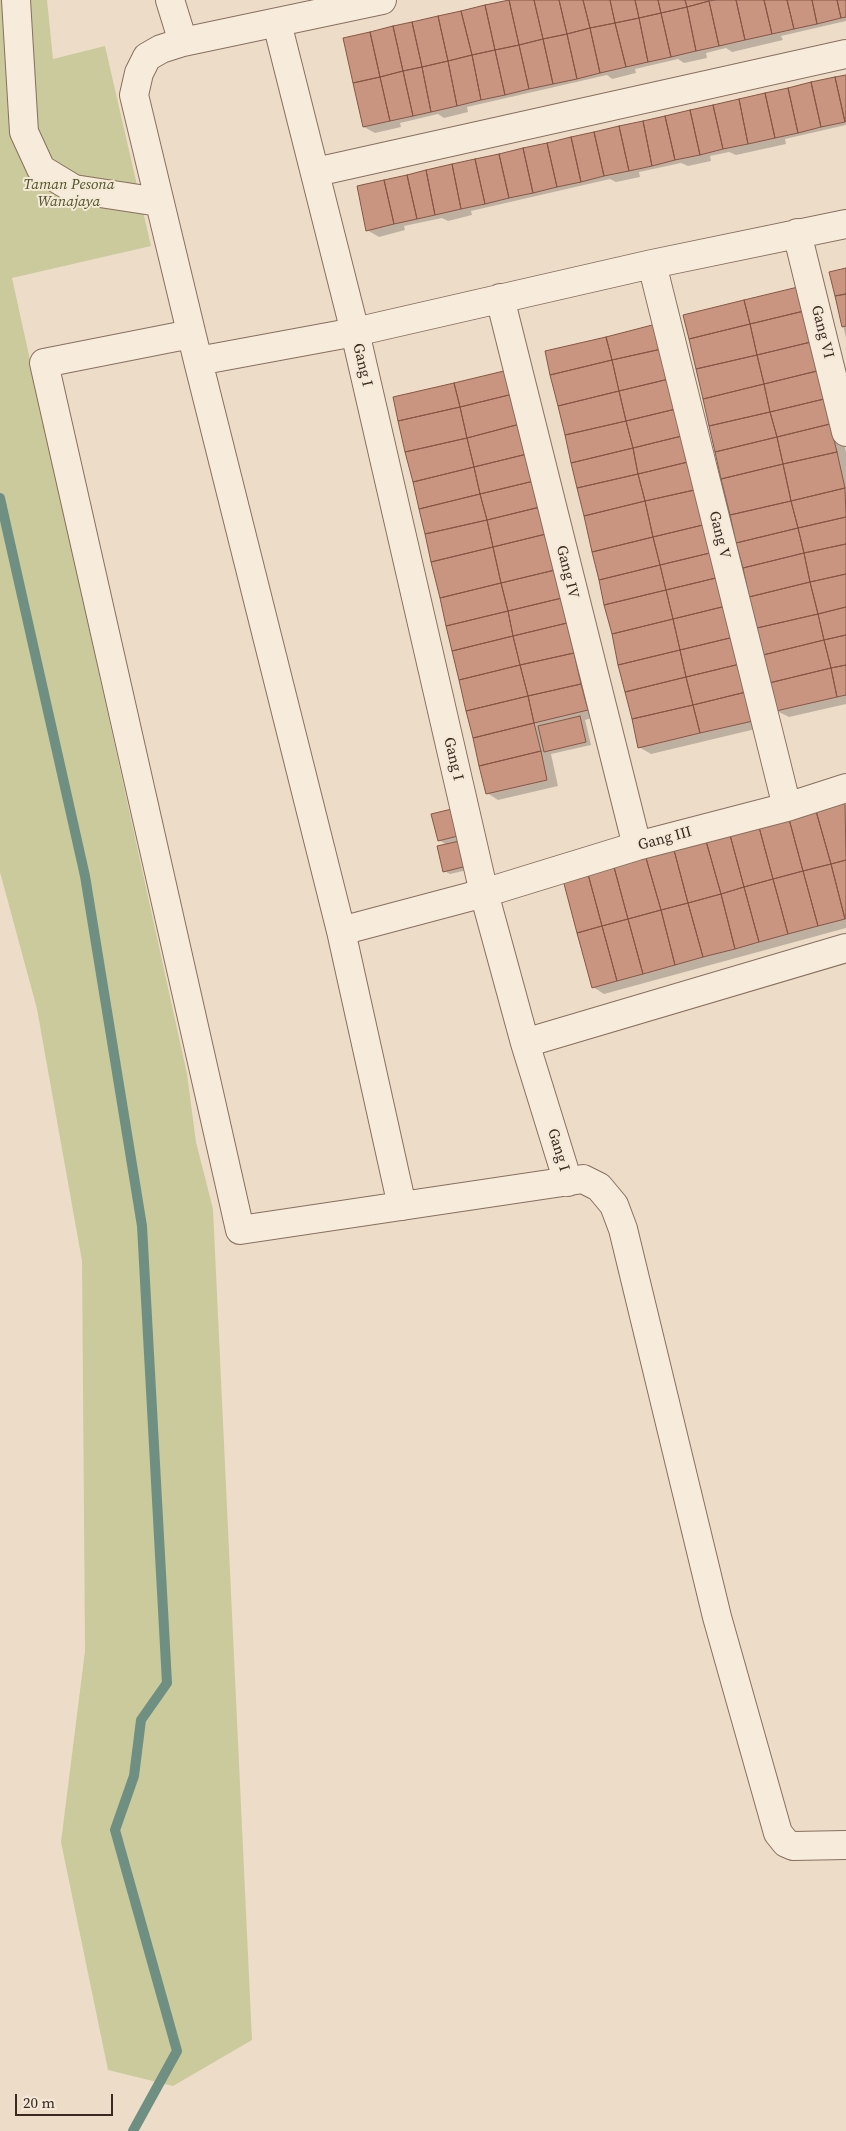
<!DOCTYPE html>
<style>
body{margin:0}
#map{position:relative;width:846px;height:2131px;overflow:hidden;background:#edddc8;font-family:"Source Serif 4",serif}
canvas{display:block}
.scale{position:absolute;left:15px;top:2094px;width:98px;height:22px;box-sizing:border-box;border:2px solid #392921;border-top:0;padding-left:6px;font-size:15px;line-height:18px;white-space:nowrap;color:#392921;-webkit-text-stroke:4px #f4e8d7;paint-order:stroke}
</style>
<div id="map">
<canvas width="846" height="2131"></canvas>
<div class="scale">20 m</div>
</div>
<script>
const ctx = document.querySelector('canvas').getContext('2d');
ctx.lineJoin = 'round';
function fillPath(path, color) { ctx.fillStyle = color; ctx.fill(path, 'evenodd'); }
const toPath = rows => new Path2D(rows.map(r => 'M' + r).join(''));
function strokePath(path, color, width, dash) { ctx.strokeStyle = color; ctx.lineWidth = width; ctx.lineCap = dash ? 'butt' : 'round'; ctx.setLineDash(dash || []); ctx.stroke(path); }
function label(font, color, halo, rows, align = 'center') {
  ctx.font = font + ' "Source Serif 4",serif'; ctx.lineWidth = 4; ctx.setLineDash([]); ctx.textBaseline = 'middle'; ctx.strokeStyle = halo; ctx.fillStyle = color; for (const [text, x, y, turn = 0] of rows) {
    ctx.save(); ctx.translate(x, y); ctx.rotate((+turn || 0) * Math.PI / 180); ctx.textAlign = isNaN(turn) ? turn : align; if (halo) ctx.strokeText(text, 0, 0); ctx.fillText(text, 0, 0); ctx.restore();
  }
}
fillPath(toPath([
 [0,0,47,0,53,59,105,46,151,246,12,278,187,1074,196,1142,213,1209,252,2040,173,2086,108,2070,61,1842,85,1651,82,1261,37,1009,0,872]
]), '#caca9c');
fillPath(toPath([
 [513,0,846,0,846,21,781,36,783,40,732,52,726,48,706,53,707,58,684,63,678,59,635,69,636,73,612,79,607,75,467,107,468,112,444,118,438,114,400,123,401,127,375,133,364,127],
 [846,76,846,125,785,139,786,144,736,155,729,152,710,156,711,161,688,166,681,163,639,172,640,177,616,182,610,179,471,211,472,215,448,221,442,218,404,226,405,230,379,237,367,230],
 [846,269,846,338,831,273],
 [809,295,846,452,846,704,789,717,777,711],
 [546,352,764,727,651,754,639,747],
 [507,371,599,716,585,720,591,745,551,754,558,786,498,800,487,793],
 [846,805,846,928,604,994,593,987,564,881],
 [433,815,466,838,458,840,458,842,476,868,450,874,444,871,447,845,439,840]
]), '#0003');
strokePath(toPath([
 [0,498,85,876,142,1226,167,1683,141,1720,134,1776,115,1830,177,2051,133,2131]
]), '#6f8f83', 10);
const building = toPath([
 [509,0,534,0,543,39,519,45,509,0],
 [509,0,519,45,495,50,485,5,509,0],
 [534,0,559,0,567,34,543,39,534,0],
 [559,0,583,0,590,28,567,34,559,0],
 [583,0,610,0,615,23,590,28,583,0],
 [610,0,635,0,639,18,615,23,610,0],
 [635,0,658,0,661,13,639,18,635,0],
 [658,0,685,0,687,7,661,13,658,0],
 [685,0,709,0,709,1,687,7,685,0],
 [715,0,736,0,745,40,719,46,709,1,715,0],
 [736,0,764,0,772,34,745,40,736,0],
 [764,0,787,0,794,29,772,34,764,0],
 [787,0,812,0,817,24,794,29,787,0],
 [812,0,837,0,841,18,817,24,812,0],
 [837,0,846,0,846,17,841,18,837,0],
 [709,1,719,46,696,51,687,7,709,1],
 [485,5,495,50,472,55,461,11,485,5],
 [687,7,696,51,671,57,661,13,687,7],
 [461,11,472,55,448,61,438,16,461,11],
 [661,13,671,57,648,62,639,18,661,13],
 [438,16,448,61,422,67,412,22,438,16],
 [639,18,648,62,626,67,615,23,639,18],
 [412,22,422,67,403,71,393,26,412,22],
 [615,23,626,67,600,73,590,28,615,23],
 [393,26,403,71,380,77,370,32,393,26],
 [590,28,600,73,577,79,567,34,590,28],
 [370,32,380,77,353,83,343,38,370,32],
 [567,34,577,79,553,84,543,39,567,34],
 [543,39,553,84,529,89,519,45,543,39],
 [519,45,529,89,505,95,495,50,519,45],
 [495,50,505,95,481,100,472,55,495,50],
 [472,55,481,100,457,106,448,61,472,55],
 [448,61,457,106,431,112,422,67,448,61],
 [422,67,431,112,413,116,403,71,422,67],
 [403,71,413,116,390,121,380,77,403,71],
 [846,75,846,121,845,122,835,77,846,75],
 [380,77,390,121,363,127,353,83,380,77],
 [835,77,845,122,821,127,811,82,835,77],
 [811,82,821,127,798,133,788,88,811,82],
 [788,88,798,133,775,138,765,93,788,88],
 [765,93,775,138,748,144,739,99,765,93],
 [739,99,748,144,723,149,713,105,739,99],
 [713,105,723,149,700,155,690,110,713,105],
 [690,110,700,155,675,160,665,116,690,110],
 [665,116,675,160,652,166,643,121,665,116],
 [643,121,652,166,629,171,619,126,643,121],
 [619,126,629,171,604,176,594,132,619,126],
 [594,132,604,176,581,182,571,137,594,132],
 [571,137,581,182,557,187,547,143,571,137],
 [547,143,557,187,533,193,523,148,547,143],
 [523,148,533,193,509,198,499,154,523,148],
 [499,154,509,198,485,204,475,159,499,154],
 [475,159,485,204,461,209,452,164,475,159],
 [452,164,461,209,435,215,426,170,452,164],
 [426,170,435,215,417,219,407,175,426,170],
 [407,175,417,219,394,224,384,180,407,175],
 [384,180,394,224,366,231,357,186,384,180],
 [846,268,846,294,835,296,829,272,846,268],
 [798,287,804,311,750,324,744,300,798,287],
 [846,294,846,326,842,327,835,296,846,294],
 [744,300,750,324,689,339,683,315,744,300],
 [804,311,811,342,757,355,750,324,804,311],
 [660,323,666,348,612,360,606,337,660,323],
 [750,324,757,355,696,369,689,339,750,324],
 [606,337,612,360,550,375,545,351,606,337],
 [811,342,817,371,764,384,757,355,811,342],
 [666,348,673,378,619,391,612,360,666,348],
 [757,355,764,384,703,399,696,369,757,355],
 [612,360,619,391,558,406,550,375,612,360],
 [508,370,513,394,460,407,454,383,508,370],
 [817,371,824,399,770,412,764,384,817,371],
 [673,378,680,408,626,421,619,391,673,378],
 [454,383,460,407,398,421,393,397,454,383],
 [764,384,770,412,709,426,703,399,764,384],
 [619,391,626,421,565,435,558,406,619,391],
 [513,394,520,424,467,438,460,407,513,394],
 [824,399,830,424,777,437,770,412,824,399],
 [460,407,467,438,405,452,398,421,460,407],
 [680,408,686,435,633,448,626,421,680,408],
 [770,412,777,437,715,452,709,426,770,412],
 [626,421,633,448,571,463,565,435,626,421],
 [520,424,527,454,474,467,467,438,520,424],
 [830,424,837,452,783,464,777,437,830,424],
 [686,435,692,461,638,474,633,448,686,435],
 [777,437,783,464,721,479,715,452,777,437],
 [467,438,474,467,413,482,405,452,467,438],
 [633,448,638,474,577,488,571,463,633,448],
 [837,452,845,488,791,501,783,464,837,452],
 [527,454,534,481,480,494,474,467,527,454],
 [692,461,699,489,645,501,638,474,692,461],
 [783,464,791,501,730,515,721,479,783,464],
 [474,467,480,494,419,509,413,482,474,467],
 [638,474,645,501,584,516,577,488,638,474],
 [534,481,540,507,487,520,480,494,534,481],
 [845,488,846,517,798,528,791,501,845,488],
 [699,489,707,524,653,537,645,501,699,489],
 [480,494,487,520,425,534,419,509,480,494],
 [645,501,653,537,592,552,584,516,645,501],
 [791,501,798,528,736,543,730,515,791,501],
 [540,507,546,534,493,547,487,520,540,507],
 [846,517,846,544,804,553,798,528,846,517],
 [487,520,493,547,431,562,425,534,487,520],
 [707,524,714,552,660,565,653,537,707,524],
 [798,528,804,553,743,568,736,543,798,528],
 [546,534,555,570,501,583,493,547,546,534],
 [653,537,660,565,599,580,592,552,653,537],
 [846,544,846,574,810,582,804,553,846,544],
 [493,547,501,583,440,598,431,562,493,547],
 [714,552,720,577,666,590,660,565,714,552],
 [804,553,810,582,749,597,743,568,804,553],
 [660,565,666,590,604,605,599,580,660,565],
 [555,570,562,598,508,611,501,583,555,570],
 [846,574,846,607,818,614,810,582,846,574],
 [720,577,726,606,673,619,666,590,720,577],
 [810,582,818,614,757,628,749,597,810,582],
 [501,583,508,611,446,626,440,598,501,583],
 [666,590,673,619,612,634,604,605,666,590],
 [562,598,567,623,513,636,508,611,562,598],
 [726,606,734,637,680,650,673,619,726,606],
 [846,607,846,635,824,640,818,614,846,607],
 [508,611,513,636,452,651,446,626,508,611],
 [818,614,824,640,763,655,757,628,818,614],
 [673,619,680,650,618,665,612,634,673,619],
 [567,623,574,653,520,665,513,636,567,623],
 [846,635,846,665,831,668,824,640,846,635],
 [513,636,520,665,459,680,452,651,513,636],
 [734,637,740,664,686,677,680,650,734,637],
 [824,640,831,668,769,683,763,655,824,640],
 [680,650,686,677,625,692,618,665,680,650],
 [574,653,581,684,528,696,520,665,574,653],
 [740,664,746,692,693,705,686,677,740,664],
 [520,665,528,696,466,711,459,680,520,665],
 [846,665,846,695,837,697,831,668,846,665],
 [831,668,837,697,776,711,769,683,831,668],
 [686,677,693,705,632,719,625,692,686,677],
 [581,684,588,710,534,723,528,696,581,684],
 [746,692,753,721,700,733,693,705,746,692],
 [528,696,534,723,473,738,466,711,528,696],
 [693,705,700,733,638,748,632,719,693,705],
 [580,716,586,742,544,752,538,726,580,716],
 [534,723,541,751,479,766,473,738,534,723],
 [541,751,547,780,486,794,479,766,541,751],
 [845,803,846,860,831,864,816,811,845,803],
 [456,808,462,835,438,841,431,814,456,808],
 [816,811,831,864,803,871,789,819,816,811],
 [789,819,803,871,773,879,759,827,789,819],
 [759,827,773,879,744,887,730,835,759,827],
 [730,835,744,887,721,894,706,841,730,835],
 [464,840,471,865,443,872,437,846,464,840],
 [706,841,721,894,688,903,674,850,706,841],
 [674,850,688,903,661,910,646,858,674,850],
 [646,858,661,910,628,919,614,867,646,858],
 [846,860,846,918,845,919,831,864,846,860],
 [831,864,845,919,818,926,803,871,831,864],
 [614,867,628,919,602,926,588,874,614,867],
 [803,871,818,926,788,934,773,879,803,871],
 [588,874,602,926,577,933,563,880,588,874],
 [773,879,788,934,759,942,744,887,773,879],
 [744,887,759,942,735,949,721,894,744,887],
 [721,894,735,949,703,957,688,903,721,894],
 [688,903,703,957,675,965,661,910,688,903],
 [661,910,675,965,643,974,628,919,661,910],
 [628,919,643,974,617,981,602,926,628,919],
 [602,926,617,981,592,988,577,933,602,926]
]);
fillPath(building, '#c99480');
strokePath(building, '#865645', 1);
const minor = toPath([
 [16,0,24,132,41,169,74,189,159,202],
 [170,0,183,42],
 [382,0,183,42,161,49,147,57,139,73,134,95,198,361,341,931,402,1206],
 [277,23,355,332,484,893,525,1043,568,1182],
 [316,172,846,54],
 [797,233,846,432],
 [652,264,787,807],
 [500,298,637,846],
 [191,334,44,363,240,1230,583,1179,599,1187,614,1205,623,1229,717,1617,778,1833,786,1843,793,1846,846,1845],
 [198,361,355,332,652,264,846,224],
 [341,931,484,893,637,846,787,807,846,788],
 [525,1043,846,948]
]);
strokePath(minor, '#886f5e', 30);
strokePath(minor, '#f7ebdb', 28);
label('italic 15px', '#4f5428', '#f4e8d7', [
 ["Taman Pesona",69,185],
 ["Wanajaya",69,202]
]);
label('15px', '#392921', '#f4e8d7', [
 ["Gang VI",822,332,76],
 ["Gang I",362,365,77],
 ["Gang V",719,535,76],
 ["Gang IV",567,572,76],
 ["Gang I",453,759,77],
 ["Gang III",665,839,-15],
 ["Gang I",558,1150,73]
]);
</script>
